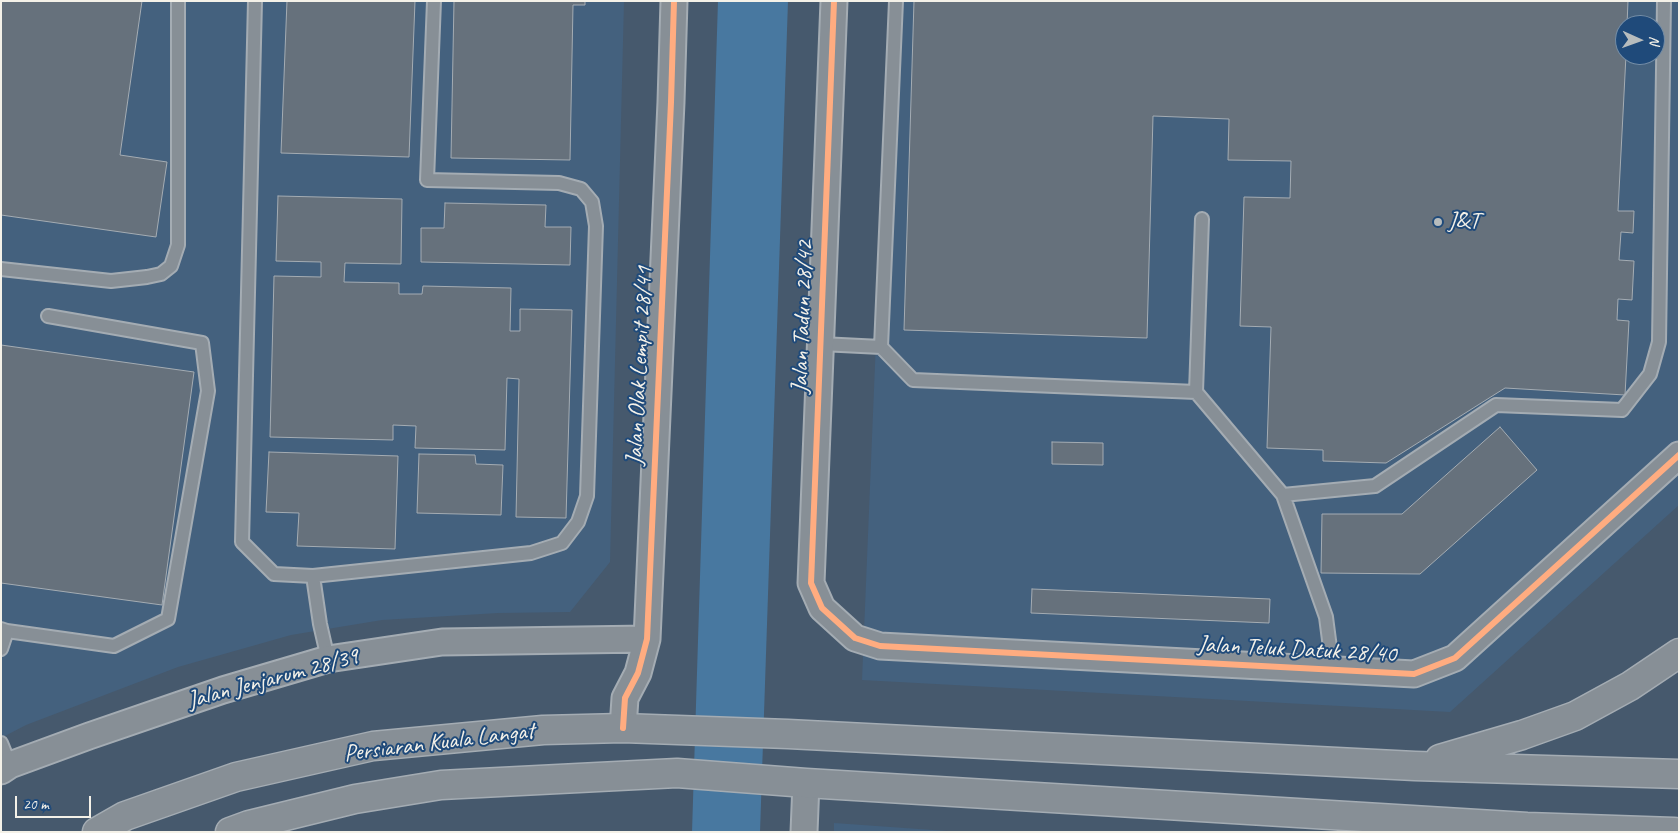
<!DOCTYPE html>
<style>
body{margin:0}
#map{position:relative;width:1680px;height:833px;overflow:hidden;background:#46596d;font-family:Caveat,sans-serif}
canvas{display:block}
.frame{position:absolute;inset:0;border:2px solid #f4f1e8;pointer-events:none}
.north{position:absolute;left:1615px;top:15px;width:50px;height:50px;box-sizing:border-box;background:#1f4a7a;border:1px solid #748da6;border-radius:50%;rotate:92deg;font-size:14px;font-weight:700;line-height:20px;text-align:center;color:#f4f1e8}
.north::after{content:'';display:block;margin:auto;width:18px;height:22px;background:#b7bcbd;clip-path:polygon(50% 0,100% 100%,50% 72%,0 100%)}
.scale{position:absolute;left:15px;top:796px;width:76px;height:22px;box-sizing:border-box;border:2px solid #f4f1e8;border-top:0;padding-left:6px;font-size:15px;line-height:18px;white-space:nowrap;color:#f4f1e8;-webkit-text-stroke:4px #1f4a7a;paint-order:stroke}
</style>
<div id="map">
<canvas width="1680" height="833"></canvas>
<div class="frame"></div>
<div class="north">N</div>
<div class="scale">20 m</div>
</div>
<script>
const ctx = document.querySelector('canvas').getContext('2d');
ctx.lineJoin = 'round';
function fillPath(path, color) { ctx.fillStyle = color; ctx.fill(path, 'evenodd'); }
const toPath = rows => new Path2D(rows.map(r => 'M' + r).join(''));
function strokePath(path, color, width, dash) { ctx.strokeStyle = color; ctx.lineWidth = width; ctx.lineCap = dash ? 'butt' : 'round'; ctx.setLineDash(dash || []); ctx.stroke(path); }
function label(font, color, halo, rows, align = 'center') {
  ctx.font = font + ' Caveat,sans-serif'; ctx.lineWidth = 4; ctx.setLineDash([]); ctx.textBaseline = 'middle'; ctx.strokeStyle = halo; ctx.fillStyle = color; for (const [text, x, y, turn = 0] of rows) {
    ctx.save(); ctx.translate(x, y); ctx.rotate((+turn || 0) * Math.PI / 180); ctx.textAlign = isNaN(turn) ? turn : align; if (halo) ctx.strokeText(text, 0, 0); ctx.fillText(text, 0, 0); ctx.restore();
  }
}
fillPath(toPath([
 [1,1,624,1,610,562,570,612,498,613,382,620,291,635,178,667,26,725,1,738],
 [890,1,1679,1,1679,505,1450,712,862,680],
 [1625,25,1655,25,1655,55,1625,55],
 [834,823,961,832,834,832]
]), '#44617e');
fillPath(toPath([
 [718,1,788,1,760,832,692,832]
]), '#4878a0');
const building = toPath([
 [1,1,142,1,120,155,167,162,156,237,1,215,1,1],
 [287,1,415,1,409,157,281,153,287,1],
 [454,1,585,1,585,5,573,5,570,160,451,158,454,1],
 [914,1,1628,1,1627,25,1625,25,1626,55,1618,211,1634,211,1633,233,1621,232,1619,260,1634,261,1632,300,1618,299,1617,320,1629,321,1625,395,1505,388,1386,463,1323,461,1323,450,1267,448,1271,327,1240,326,1244,197,1290,198,1291,161,1228,160,1229,119,1153,116,1147,338,904,330,914,1],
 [278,196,402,199,401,264,345,263,344,282,399,283,399,294,422,294,423,286,511,288,510,331,520,331,520,309,572,310,566,518,516,517,519,379,507,378,505,450,415,448,416,426,393,425,393,440,270,437,274,276,321,277,321,262,276,261,278,196],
 [445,203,546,205,545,227,571,227,570,265,421,262,421,228,444,228,445,203],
 [1,345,194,372,162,605,1,583,1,345],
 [1500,427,1537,470,1420,574,1321,573,1322,514,1402,514,1500,427],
 [1052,442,1103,443,1103,465,1052,464,1052,442],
 [269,452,398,456,395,549,297,546,299,513,266,512,269,452],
 [419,454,475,455,476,464,503,465,501,515,417,513,419,454],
 [1032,589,1270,599,1269,623,1031,613,1032,589]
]);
fillPath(building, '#66717c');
strokePath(building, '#a4acb3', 1);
const lane = toPath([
 [255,1,242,542,274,574,313,576,531,553,562,543,578,522,587,496,596,226,592,202,581,189,559,183,427,180,434,1],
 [1202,219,1196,392,1283,495,1326,617,1333,671],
 [1,269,111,281,147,277,161,274,171,266,178,245,178,1],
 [821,344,881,347,913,380,1196,392],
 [881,347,896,1],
 [1283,495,1375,486,1496,405,1622,410,1650,374,1659,342,1664,1],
 [313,576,320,624,328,659],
 [1,629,7,631,1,649],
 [7,631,114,646,168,619,208,391,202,343,48,316],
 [1,743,10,765]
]);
const street = toPath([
 [834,1,811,583,822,608,855,638,880,646,1414,674,1455,658,1679,455],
 [623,728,625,698,638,673,647,639,671,102,674,1],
 [1,771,10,765,89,736,223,690,328,659,442,642,647,639],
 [804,832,806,783]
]);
const primary = toPath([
 [1440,759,1522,735,1575,716,1630,686,1679,653],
 [97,832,125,816,236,777,373,746,543,730,623,728,788,734,1415,766,1679,774],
 [230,832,249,825,355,799,441,785,677,773,806,783,1527,827,1674,832]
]);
strokePath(lane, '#a4acb3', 16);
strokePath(street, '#a4acb3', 29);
strokePath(primary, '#a4acb3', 31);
strokePath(lane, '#878f96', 12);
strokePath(street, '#878f96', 25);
strokePath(primary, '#878f96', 28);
strokePath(toPath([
 [834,1,811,583,822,608,855,638,880,646,1414,674,1455,658,1679,455],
 [623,728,625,698,638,673,647,639,671,102,674,1]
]), '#ffac80', 6);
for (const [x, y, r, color] of [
 [1438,222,5,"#b7bcbd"]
]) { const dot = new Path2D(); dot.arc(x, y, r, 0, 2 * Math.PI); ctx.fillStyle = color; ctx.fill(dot); strokePath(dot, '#1f4a7a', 2); }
label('24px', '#f4f1e8', '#1f4a7a', [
 ["J&T",1448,222]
], 'left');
label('24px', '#f4f1e8', '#1f4a7a', [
 ["Jalan Tadun 28/42",803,317,-88],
 ["Jalan Olak Lempit 28/41",640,366,-87],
 ["Jalan Teluk Datuk 28/40",1297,650,3],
 ["Jalan Jenjarum 28/39",273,679,-15],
 ["Persiaran Kuala Langat",439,743,-7]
]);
</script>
